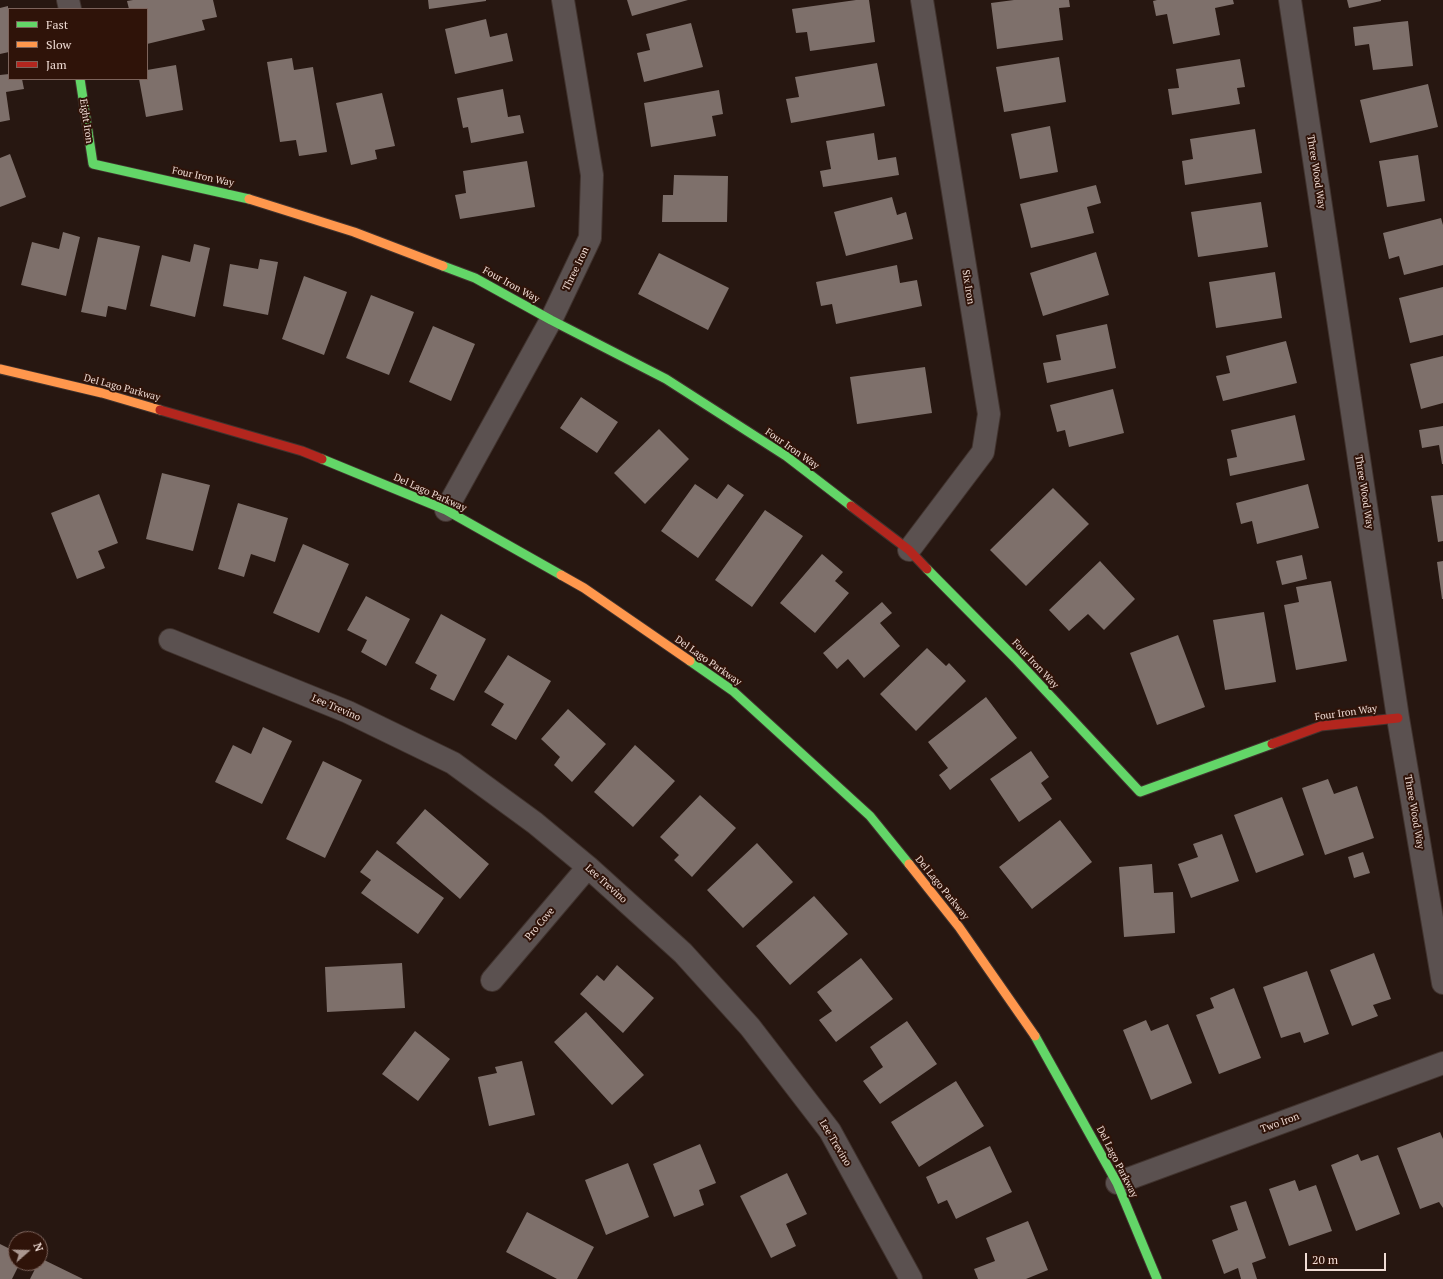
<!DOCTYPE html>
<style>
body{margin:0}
#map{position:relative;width:1443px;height:1279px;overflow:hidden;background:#271711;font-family:"PT Serif",serif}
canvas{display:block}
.legend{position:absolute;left:8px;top:8px;width:140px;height:72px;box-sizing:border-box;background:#2f1309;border:1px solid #7c635b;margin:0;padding:5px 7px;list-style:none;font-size:12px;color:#f0dcd5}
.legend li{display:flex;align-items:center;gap:8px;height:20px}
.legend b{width:20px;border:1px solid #7c635b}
.north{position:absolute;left:8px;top:1231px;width:40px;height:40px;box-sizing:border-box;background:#2f1309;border:1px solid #7c635b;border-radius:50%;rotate:70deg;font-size:11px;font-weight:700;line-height:16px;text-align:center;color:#f0dcd5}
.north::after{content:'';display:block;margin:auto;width:14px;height:18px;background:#aa9790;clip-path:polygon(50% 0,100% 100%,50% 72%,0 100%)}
.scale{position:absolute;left:1305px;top:1253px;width:81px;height:18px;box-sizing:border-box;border:2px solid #f0dcd5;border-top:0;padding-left:5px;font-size:12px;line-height:14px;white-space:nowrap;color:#f0dcd5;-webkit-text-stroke:3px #2f1309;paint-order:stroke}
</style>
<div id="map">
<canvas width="1443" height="1279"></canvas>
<ul class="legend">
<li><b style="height:5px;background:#63d668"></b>Fast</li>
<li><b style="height:5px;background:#ff974d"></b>Slow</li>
<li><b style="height:5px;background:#b3261e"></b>Jam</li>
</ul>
<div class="north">N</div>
<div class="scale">20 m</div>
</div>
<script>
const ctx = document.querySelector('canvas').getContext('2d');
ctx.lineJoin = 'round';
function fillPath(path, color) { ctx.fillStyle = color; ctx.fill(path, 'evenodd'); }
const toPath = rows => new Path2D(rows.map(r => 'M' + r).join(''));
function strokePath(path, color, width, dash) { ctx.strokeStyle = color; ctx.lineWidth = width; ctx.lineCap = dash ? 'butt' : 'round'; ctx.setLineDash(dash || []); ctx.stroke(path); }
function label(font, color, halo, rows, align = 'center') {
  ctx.font = font + ' "PT Serif",serif'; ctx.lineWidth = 4; ctx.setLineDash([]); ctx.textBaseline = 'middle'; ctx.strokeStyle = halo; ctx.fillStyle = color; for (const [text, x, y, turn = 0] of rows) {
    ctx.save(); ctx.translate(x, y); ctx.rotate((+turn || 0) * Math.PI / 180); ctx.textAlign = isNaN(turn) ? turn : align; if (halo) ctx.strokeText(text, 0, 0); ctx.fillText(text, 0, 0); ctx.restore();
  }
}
fillPath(toPath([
 [133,0,213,0,217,17,202,20,205,30,147,44,147,9,129,9,127,1],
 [428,0,486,0,486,1,429,9],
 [627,0,688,0,632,16],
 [856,0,869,0,875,42,810,51,807,32,796,33,792,9],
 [1014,0,1069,0,1070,7,1059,8,1063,40,997,49,991,3],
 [1157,0,1233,0,1234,4,1215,8,1220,35,1173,44,1167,14,1156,16,1153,1],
 [1347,0,1381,0,1381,1,1349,8],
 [8,6,9,52,0,54,0,8],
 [486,19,490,37,507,33,513,61,455,74,445,29],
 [1408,21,1413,66,1373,70,1369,44,1355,46,1353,27],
 [691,23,703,67,644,82,637,53,650,50,646,34],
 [1059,57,1066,102,1004,112,996,67],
 [292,58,294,70,313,67,327,152,299,156,296,140,280,142,267,62],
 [1240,59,1245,87,1237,88,1240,104,1172,115,1168,89,1179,88,1176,69],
 [877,63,885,106,791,123,786,99,799,97,795,77],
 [176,65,183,110,146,117,139,79,147,79,147,70],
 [9,74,9,79,22,79,24,89,6,92,10,120,0,122,0,75],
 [1428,84,1438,127,1370,143,1360,100],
 [503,89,508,117,520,115,524,133,471,143,468,127,463,128,457,98],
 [719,90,723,114,712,116,716,136,651,147,644,103],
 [382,93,395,146,375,150,377,159,351,165,336,103],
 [1050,126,1058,172,1020,179,1011,134],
 [1255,129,1262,173,1185,185,1182,161,1193,159,1190,139],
 [874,133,878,160,896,157,899,175,823,187,820,171,831,169,826,141],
 [10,154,26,197,0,207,0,158],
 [1418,155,1425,201,1387,207,1379,161],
 [527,161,535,207,460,219,455,195,466,193,463,171],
 [674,175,728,176,727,222,662,222,663,195,673,195],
 [1096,185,1101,203,1087,207,1094,233,1031,248,1020,204],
 [892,197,897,215,906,212,913,239,846,256,834,212],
 [1261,202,1268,247,1198,257,1191,212],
 [1441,218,1443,225,1443,265,1404,275,1399,256,1389,259,1383,233],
 [63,232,80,237,66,296,21,285,32,242,59,249],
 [98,237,140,246,126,310,108,306,106,317,81,312],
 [194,244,210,248,195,317,150,306,162,255,190,262],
 [1096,252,1109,295,1043,316,1030,273],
 [659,253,729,288,708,330,638,294],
 [260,259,278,262,268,315,223,306,230,264,258,269],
 [897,265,900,283,917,280,922,306,836,324,832,304,821,306,816,282],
 [1275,272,1282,318,1216,328,1209,282],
 [304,276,347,292,324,355,282,339],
 [1443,287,1443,335,1410,343,1399,298],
 [371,295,414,312,389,375,346,358],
 [1107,324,1116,368,1047,383,1043,363,1061,360,1056,335],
 [433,326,475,344,451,401,409,382],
 [1286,341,1297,383,1223,401,1216,376,1230,373,1226,356],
 [1443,356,1443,403,1421,409,1410,364],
 [925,367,932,413,857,424,850,377],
 [1113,389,1124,433,1069,447,1065,430,1057,432,1050,405],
 [581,397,618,422,597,453,560,428],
 [1295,415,1305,460,1230,476,1227,459,1237,457,1231,430],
 [1443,426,1443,464,1442,464,1439,445,1422,448,1419,430],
 [659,429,689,459,645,504,614,473],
 [162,473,210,485,193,551,146,539],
 [695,484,717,499,728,484,744,495,698,558,661,531],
 [1308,484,1319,528,1257,544,1252,521,1241,524,1236,503],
 [1053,488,1089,524,1026,586,990,550],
 [99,494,118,543,98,551,105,568,77,579,51,513],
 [1443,495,1443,541,1438,542,1431,496],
 [238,503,288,518,275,562,251,554,244,577,218,569],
 [765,510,803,536,752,607,715,580],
 [303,544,349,564,319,633,273,613],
 [822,554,843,572,835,581,849,593,815,633,780,603],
 [1302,555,1307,579,1282,585,1276,561],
 [1100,561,1135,599,1104,630,1088,614,1069,631,1049,610],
 [1443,561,1443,599,1442,599,1437,562],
 [1331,581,1347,661,1296,670,1284,605,1299,602,1296,587],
 [366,596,410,619,386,666,361,652,367,640,347,630],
 [882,602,892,613,880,623,900,646,864,678,848,659,837,669,823,653],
 [1264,612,1276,682,1225,690,1213,620],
 [441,614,486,639,454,701,430,689,437,675,415,663],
 [1178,635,1205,707,1157,725,1130,653],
 [927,648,946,666,949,663,966,681,916,731,880,694],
 [508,655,551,681,516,740,491,725,504,704,484,692],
 [986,697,1017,738,950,790,939,775,948,768,928,742],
 [568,709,606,744,572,782,554,765,560,757,541,739],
 [263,727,292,741,262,804,215,782,233,745,251,754],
 [635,745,675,781,633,827,594,792],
 [1031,751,1049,777,1041,783,1052,799,1019,822,990,779],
 [323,761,362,780,325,858,286,839],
 [1328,779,1334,794,1357,786,1374,838,1325,855,1302,788],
 [700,795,736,828,692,877,674,860,679,855,660,837],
 [1282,797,1304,855,1256,873,1234,815],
 [425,809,489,864,460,899,396,843],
 [1060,820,1092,862,1032,909,999,867],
 [1222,834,1239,881,1191,898,1178,864,1198,857,1193,844],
 [757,843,793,882,743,928,707,890],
 [377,850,444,898,418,934,361,893,371,880,360,872],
 [1363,852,1370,873,1354,878,1348,857],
 [1152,864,1154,893,1173,892,1175,933,1124,937,1119,867],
 [814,896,848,934,790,985,756,946],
 [1374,953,1391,999,1373,1005,1378,1016,1352,1026,1330,970],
 [861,958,893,999,836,1042,819,1020,832,1011,817,992],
 [402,963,405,1008,327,1012,325,967],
 [617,965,654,998,623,1033,580,994,597,975,604,981],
 [1307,971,1329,1034,1304,1043,1300,1032,1281,1038,1263,987],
 [1234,988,1261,1058,1219,1074,1196,1015,1214,1008,1210,998],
 [586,1012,644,1075,612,1105,554,1042],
 [1146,1020,1151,1031,1168,1024,1192,1083,1151,1100,1123,1030],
 [907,1021,937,1064,880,1104,863,1081,883,1067,870,1047],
 [415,1031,450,1059,418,1101,382,1074],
 [522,1061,535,1115,489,1126,478,1077,497,1073,495,1067],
 [956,1081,984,1126,919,1167,891,1122],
 [1440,1132,1443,1139,1443,1208,1439,1202,1420,1209,1397,1148],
 [700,1144,716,1183,699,1190,704,1205,674,1217,653,1164],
 [990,1146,1012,1192,956,1219,947,1200,938,1204,926,1177],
 [1358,1154,1361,1161,1378,1155,1400,1214,1356,1231,1331,1165],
 [628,1163,649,1217,606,1235,585,1180],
 [787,1173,807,1214,786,1224,796,1246,771,1258,740,1196],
 [1295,1180,1299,1191,1316,1185,1332,1231,1289,1246,1269,1189],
 [1246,1201,1266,1258,1252,1263,1257,1279,1241,1279,1238,1268,1224,1274,1212,1240,1238,1230,1230,1206],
 [527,1212,594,1247,577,1279,557,1279,506,1252],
 [1028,1221,1048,1270,1026,1279,978,1279,974,1269,995,1261,986,1238],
 [0,1244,16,1252,16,1263,20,1263,12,1279,0,1279],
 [40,1258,83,1279,30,1279,38,1263,40,1263]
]), '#7e706b');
const street = toPath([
 [68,0,70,9],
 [1290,0,1398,718,1443,983],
 [446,510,551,320,590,238,592,175,563,0],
 [909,550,983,452,989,414,922,0],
 [170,640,348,712,453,763,535,823,588,867,683,953,750,1027,830,1131,911,1279],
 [492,980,588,867],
 [1117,1183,1443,1063]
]);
const fast = toPath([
 [80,79,93,164,249,199],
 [443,266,475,278,551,320,666,379,786,456,851,506],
 [322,459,446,510,561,575],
 [927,569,1015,658,1140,792,1272,744],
 [690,661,733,691,870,816,909,864],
 [1035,1036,1117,1183,1157,1279]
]);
const slow = toPath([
 [249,199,354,232,443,266],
 [0,369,102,393,160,410],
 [561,575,584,588,690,661],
 [909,864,959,927,1035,1036]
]);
const jam = toPath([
 [160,410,302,451,322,459],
 [851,506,909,550,927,569],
 [1272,744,1321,726,1398,718]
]);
strokePath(street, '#41332e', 24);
strokePath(fast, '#41332e', 11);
strokePath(slow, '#41332e', 11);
strokePath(jam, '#41332e', 11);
strokePath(street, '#5b5150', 22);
strokePath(fast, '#63d668', 9);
strokePath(slow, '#ff974d', 9);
strokePath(jam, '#b3261e', 9);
label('10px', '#f0dcd5', '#2f1309', [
 ["Eight Iron",86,121,82],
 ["Three Wood Way",1316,172,81],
 ["Four Iron Way",203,177,12],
 ["Three Iron",576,269,-64],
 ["Four Iron Way",511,285,29],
 ["Six Iron",968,287,81],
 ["Del Lago Parkway",122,388,15],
 ["Four Iron Way",792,449,35],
 ["Three Wood Way",1364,492,81],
 ["Del Lago Parkway",430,493,24],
 ["Del Lago Parkway",708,661,35],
 ["Four Iron Way",1035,664,47],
 ["Lee Trevino",336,708,23],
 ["Four Iron Way",1346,713,-8],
 ["Three Wood Way",1414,812,80],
 ["Lee Trevino",606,884,42],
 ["Del Lago Parkway",942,888,51],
 ["Pro Cove",540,924,-50],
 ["Two Iron",1280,1123,-20],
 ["Lee Trevino",835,1143,59],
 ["Del Lago Parkway",1117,1162,63]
]);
</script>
